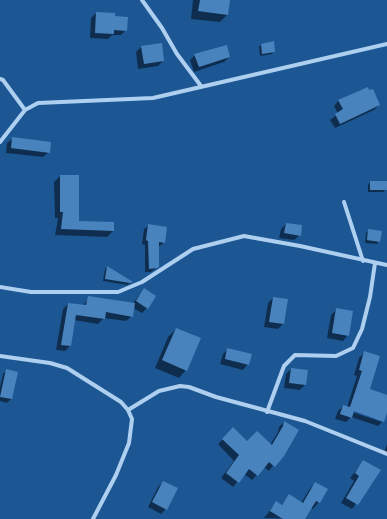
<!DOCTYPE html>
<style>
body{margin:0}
canvas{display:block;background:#1c5794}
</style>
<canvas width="387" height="519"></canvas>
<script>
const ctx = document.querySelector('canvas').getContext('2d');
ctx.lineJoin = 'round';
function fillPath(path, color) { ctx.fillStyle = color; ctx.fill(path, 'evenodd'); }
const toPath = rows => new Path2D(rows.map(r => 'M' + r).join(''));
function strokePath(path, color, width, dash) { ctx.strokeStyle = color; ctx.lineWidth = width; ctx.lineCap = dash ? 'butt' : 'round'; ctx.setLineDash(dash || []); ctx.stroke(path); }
fillPath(toPath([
 [193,0,229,0,228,14,220,22,191,19],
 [96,13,114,17,126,30,121,35,112,35,108,39,90,38,91,18],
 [273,43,274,51,272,54,260,56,259,47,261,45],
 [141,47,163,61,158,66,138,69,136,52],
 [195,55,229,57,224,62,194,72,190,60],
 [339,100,379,105,374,110,335,128,330,120,338,114,334,106],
 [13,138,49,152,43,157,6,153,7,143],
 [60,176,78,222,113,231,107,237,55,235,58,218,55,218,54,182],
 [370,182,386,190,383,192,368,192,368,185],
 [286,224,300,235,294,240,279,238,281,229],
 [149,225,164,243,158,247,158,266,151,272,145,272,145,245,142,244,144,229],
 [369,230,379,242,377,244,365,243,366,233],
 [107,267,132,282,127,285,103,281,105,269],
 [144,290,147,308,142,313,133,308,132,316,126,321,104,318,98,324,74,320,70,346,65,351,56,350,63,309,68,304,83,306,89,297,133,303],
 [273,298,287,300,283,324,278,329,264,327,268,303],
 [336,310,348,335,343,341,327,338,331,315],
 [176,329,186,370,179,378,155,368,168,337],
 [228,349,248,364,243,370,220,364,223,354],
 [364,353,369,390,387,396,387,410,383,421,378,426,351,417,346,422,335,419,338,411,343,406,347,407,357,376,354,375,359,358],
 [350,409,382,420,382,422,349,411],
 [291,369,305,385,300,390,284,388,286,374],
 [7,370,11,399,7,403,0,401,0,387,3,374],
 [284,422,298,431,269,471,264,467,252,480,244,474,233,487,221,478,234,461,218,444,233,429,247,442,270,445,278,432,279,427],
 [387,444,387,454,384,453],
 [364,461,380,470,352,509,341,503,354,481,350,478],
 [163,482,166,509,161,514,148,507,158,487],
 [315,483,319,502,313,509,311,508,303,519,264,518,276,503,281,505,289,496,301,503,309,490]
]), '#0007');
fillPath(toPath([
 [200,0,230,0,228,15,198,11],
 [96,12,115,13,115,16,128,17,127,31,114,30,114,34,95,33],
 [274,41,275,52,262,54,261,44],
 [162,43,164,61,144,64,141,46],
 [227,45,230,57,199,67,194,54],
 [368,87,369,90,373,89,380,105,340,124,335,114,343,109,338,100],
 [12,137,51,142,50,153,11,148],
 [60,175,79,175,79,221,114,222,114,231,61,229,63,212,60,212],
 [370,181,387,181,387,190,370,190],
 [286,223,302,225,301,236,284,233],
 [148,224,167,227,165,243,159,242,159,267,157,268,149,269,148,241,146,240],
 [368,229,382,231,380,242,367,240],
 [107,266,133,282,130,283,105,279],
 [144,288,156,296,148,309,136,301],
 [88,296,135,303,133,317,106,312,105,319,76,315,71,346,61,345,68,303,86,305],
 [273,297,288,299,284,324,269,322],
 [336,308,353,311,349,336,332,333],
 [176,328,201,338,187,371,162,360],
 [227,348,252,354,249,365,225,359],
 [364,351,380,356,370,389,387,395,387,413,384,422,354,411,352,418,340,414,343,405,350,407,362,371,359,370],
 [291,368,308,370,306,385,289,383],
 [6,369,18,372,12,399,0,397],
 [284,421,299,430,284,456,275,467,269,462,258,476,249,469,239,483,226,473,239,455,222,439,233,427,247,441,257,431,272,445,283,426],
 [363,460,381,470,358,505,346,498,359,476,355,473],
 [163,481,178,488,167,510,152,502],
 [315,482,328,489,320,503,316,501,305,519,283,519,270,511,276,501,282,505,289,494,303,503]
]), '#4983bd');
strokePath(toPath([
 [142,0,162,28,177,54,201,86],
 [0,79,3,80,25,110],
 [0,142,25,110,38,103,153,98,387,44],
 [344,202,363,261],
 [0,287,31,292,118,292,142,282,193,249,244,236,300,246,387,265],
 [0,356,50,363,67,368,121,402,128,410,132,419,129,443,116,475,93,519],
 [128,410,159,391,180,386,189,387,216,397,305,421,387,454],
 [267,412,284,366,295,355,336,356,353,348,362,329,370,297,375,263]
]), '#aecfef', 4);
</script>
